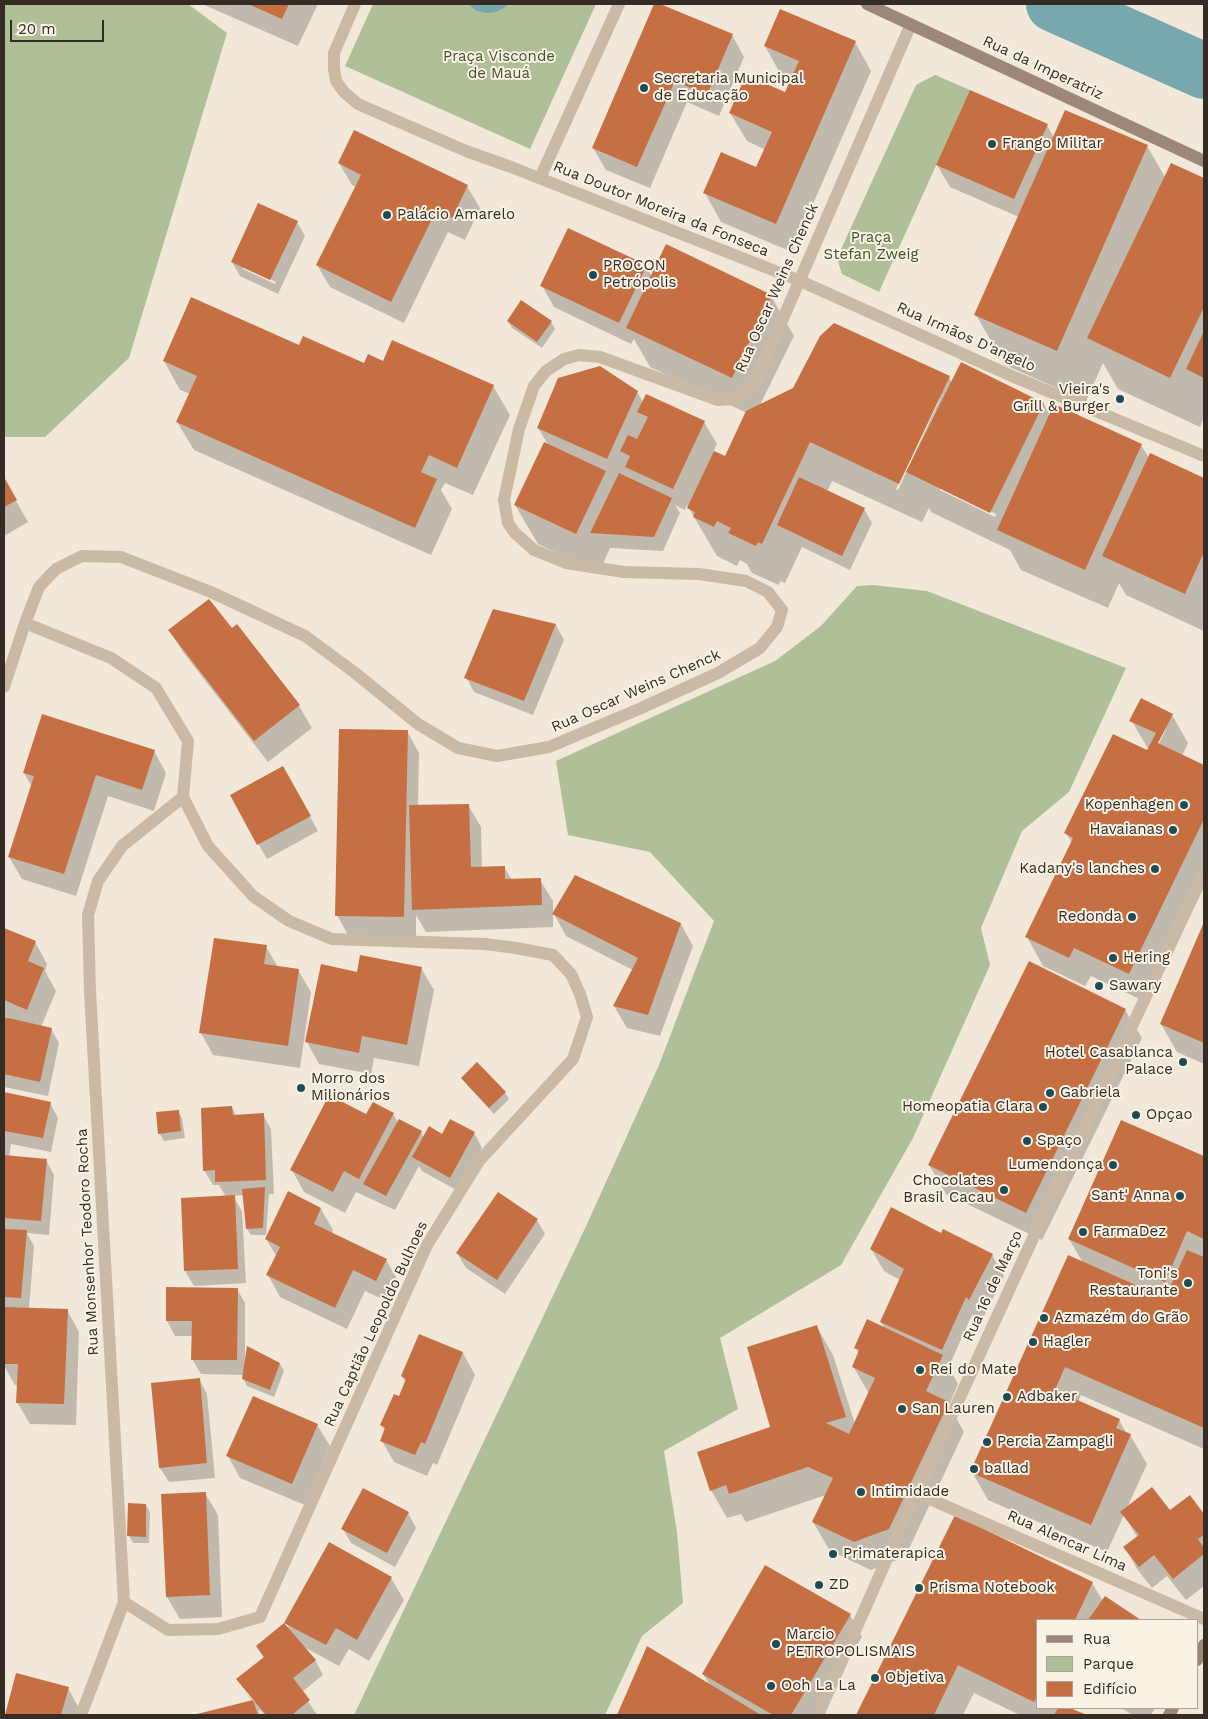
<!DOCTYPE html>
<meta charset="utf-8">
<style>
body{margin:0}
#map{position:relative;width:1208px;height:1719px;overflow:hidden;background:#f1e8d9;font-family:"Work Sans",sans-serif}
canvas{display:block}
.frame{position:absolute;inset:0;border:5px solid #352c26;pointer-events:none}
.legend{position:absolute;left:1036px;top:1619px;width:162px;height:90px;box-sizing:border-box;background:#f9f2e5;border:1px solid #aba399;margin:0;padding:6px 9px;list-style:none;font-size:15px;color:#352c26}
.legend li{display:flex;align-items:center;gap:10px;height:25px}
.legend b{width:25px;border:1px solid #aba399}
.scale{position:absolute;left:10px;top:20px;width:94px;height:22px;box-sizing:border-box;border:2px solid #352c26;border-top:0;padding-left:6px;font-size:15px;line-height:18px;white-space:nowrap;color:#352c26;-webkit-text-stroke:4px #f9f2e5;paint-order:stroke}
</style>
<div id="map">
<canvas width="1208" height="1719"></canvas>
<div class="frame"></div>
<ul class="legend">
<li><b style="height:6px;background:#9d8877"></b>Rua</li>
<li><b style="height:14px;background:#afc099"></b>Parque</li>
<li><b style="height:14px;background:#c66f42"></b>Edifício</li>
</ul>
<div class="scale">20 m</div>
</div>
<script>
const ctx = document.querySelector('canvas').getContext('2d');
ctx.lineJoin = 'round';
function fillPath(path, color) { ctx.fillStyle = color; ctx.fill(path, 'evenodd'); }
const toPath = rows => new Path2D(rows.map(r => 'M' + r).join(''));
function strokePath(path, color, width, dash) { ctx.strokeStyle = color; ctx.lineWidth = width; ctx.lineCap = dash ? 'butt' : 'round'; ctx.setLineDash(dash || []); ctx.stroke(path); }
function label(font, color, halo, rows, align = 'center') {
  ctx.font = font + ' "Work Sans",sans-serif'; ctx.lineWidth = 4; ctx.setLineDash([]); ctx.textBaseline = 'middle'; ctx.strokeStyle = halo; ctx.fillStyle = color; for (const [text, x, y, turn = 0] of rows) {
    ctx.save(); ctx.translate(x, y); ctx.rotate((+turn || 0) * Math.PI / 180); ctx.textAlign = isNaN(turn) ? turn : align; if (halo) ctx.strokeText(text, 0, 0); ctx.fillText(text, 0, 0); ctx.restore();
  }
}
fillPath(toPath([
 [4,4,188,4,227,33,129,358,45,437,4,437],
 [373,4,596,4,530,149,345,66],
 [935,75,970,90,879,292,842,274,837,258,916,85],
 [873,585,927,591,1126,668,1069,792,1022,831,981,928,990,965,913,1138,841,1265,720,1338,738,1409,664,1451,677,1532,683,1603,642,1636,605,1715,354,1715,587,1224,659,1065,714,921,650,852,568,835,556,761,775,661,821,626,857,586]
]), '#afc099');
fillPath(toPath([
 [468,4,508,4,504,8,496,12,487,13,477,11]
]), '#78a7ae');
fillPath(toPath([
 [202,4,318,4,298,46],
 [655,4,732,35,744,57,719,116,687,102,650,188,606,170,593,148],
 [855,42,871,71,792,252,721,222,705,193,757,169,766,150,747,141,730,113,786,93,792,79,781,75,765,46],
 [1047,125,1054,138,1147,146,1165,177,1171,164,1204,180,1204,417,1200,427,1118,389,1103,363,1086,401,1005,365,976,315,1019,217,950,187,937,165],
 [339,163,467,186,480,208,465,240,448,232,404,323,330,287,317,265,356,187,352,185],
 [297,222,305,236,278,294,240,276,232,262],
 [243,266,276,282,275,284,243,269],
 [646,266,652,276,771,296,794,336,760,405,949,377,952,383,961,364,1044,404,1050,416,1141,445,1149,458,1151,455,1204,479,1204,631,1126,595,1119,583,1108,608,1021,570,1010,550,931,512,929,508,922,522,832,481,827,492,864,509,872,523,850,570,802,547,785,583,780,581,779,585,752,573,747,564,740,560,737,566,717,556,687,505,685,510,675,505,680,513,663,551,610,548,599,573,538,544,515,505,549,446,538,428,637,392,643,402,704,422,717,444,713,452,726,458,747,413,650,367,634,339,631,344,554,307,542,286],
 [938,399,940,399,898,490,896,489],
 [940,487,996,514,995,517,940,490],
 [508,321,551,322,555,329,542,348,512,328],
 [299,347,365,364,383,362,493,386,510,415,473,495,445,483,441,490,452,509,431,555,194,450,177,422,190,394,180,390,164,361],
 [4,480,28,522,4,536],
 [493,611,556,625,564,640,533,715,474,692,466,677],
 [237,626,299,706,312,728,268,762,183,652,170,631,232,630],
 [1172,715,1188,743,1182,756,1204,766,1204,882,1146,1002,1091,976,1085,986,1043,966,1027,937,1072,843,1066,833,1149,750,1131,720],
 [1164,729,1166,729,1158,746,1156,745],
 [407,731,419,753,418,806,468,805,481,827,482,868,504,867,512,880,540,880,553,901,553,927,426,932,416,915,416,938,349,937,337,915],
 [154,751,166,773,154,811,108,796,76,896,22,879,9,857,32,787,24,773],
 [283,767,318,831,267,859,231,796],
 [554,914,681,924,693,946,660,1036,627,1028,614,1006,633,970,566,936],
 [1204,926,1204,1064,1177,1052,1161,1024],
 [4,929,35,942,47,964,45,971,56,991,41,1027,51,1029,59,1043,48,1096,4,1087,4,1019,9,1020,9,1018,4,1016],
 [266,947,278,967,298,970,311,992,300,1068,213,1055,201,1033],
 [421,968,434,990,419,1066,374,1058,371,1074,319,1064,307,1042,358,973],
 [1125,1010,1142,1038,1042,1240,946,1194,929,1165],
 [463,1078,505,1093,509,1099,494,1114,467,1085],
 [4,1094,50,1103,58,1118,51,1152,11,1144,9,1157,46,1160,54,1175,49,1235,27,1233,34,1246,29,1309,67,1310,79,1332,76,1425,30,1424,17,1402,18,1385,15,1385,4,1366],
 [232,1107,236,1116,263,1115,271,1129,274,1194,269,1194,266,1235,251,1235,247,1229,244,1195,233,1196,242,1211,246,1283,194,1286,185,1271,182,1199,226,1197,219,1185,213,1185,204,1170],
 [178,1111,182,1118,185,1138,164,1141,160,1134],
 [393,1114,398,1122,421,1132,424,1138,474,1133,482,1148,458,1191,422,1171,419,1166,395,1210,356,1192,345,1213,304,1192,292,1170,367,1116],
 [1121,1122,1204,1158,1204,1449,1081,1395,1078,1402,1119,1420,1127,1434,1130,1435,1147,1464,1127,1508,1170,1512,1189,1497,1204,1516,1204,1586,1186,1600,1167,1576,1152,1588,1137,1569,1125,1547,1137,1537,1124,1515,1107,1552,988,1500,972,1472,1083,1263,1069,1239],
 [321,1209,333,1230,332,1234,386,1260,399,1282,389,1302,365,1291,347,1329,280,1297,268,1275,277,1257,266,1239],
 [537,1220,545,1234,505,1294,466,1268,457,1253],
 [941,1234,992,1255,1004,1276,982,1320,972,1315,950,1364,946,1363,958,1384,949,1405,964,1432,905,1557,871,1570,830,1551,813,1522,826,1495,746,1522,741,1514,727,1518,711,1490,771,1428,817,1327,833,1355,855,1424,869,1394,853,1366,859,1354,855,1347,885,1329,881,1322,900,1280,884,1271,871,1249],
 [237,1289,245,1303,245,1360,280,1364,284,1371,274,1397,247,1386,243,1378,244,1375,201,1374,192,1359,193,1336,175,1336,167,1321],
 [420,1336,463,1353,475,1375,437,1465,433,1463,427,1476,394,1462,382,1441,385,1431,382,1425,400,1398,406,1383,402,1376],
 [199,1379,207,1394,215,1478,169,1482,160,1468],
 [317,1425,330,1446,305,1505,240,1478,228,1456],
 [205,1493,218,1515,222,1617,180,1619,167,1597,163,1495],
 [146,1505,150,1512,149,1543,133,1543,129,1536],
 [408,1513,416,1528,395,1567,351,1543,343,1529],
 [955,1516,1092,1583,1103,1601,1105,1598,1139,1620,1037,1620,1037,1708,1067,1708,1084,1715,1020,1715,974,1693,963,1715,857,1715],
 [391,1578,404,1600,369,1661,349,1649,339,1666,304,1647,315,1660,323,1675,302,1692,317,1715,264,1715,260,1710,258,1711,261,1715,195,1715,252,1701,245,1692,253,1701,256,1701,244,1687,243,1688,238,1679,264,1658,257,1647,289,1627,286,1623],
 [850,1615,862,1637,816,1715,618,1715,648,1648,710,1685,703,1674],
 [17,1674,68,1688,80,1710,79,1715,6,1715],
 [1121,1708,1155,1708,1151,1715,1133,1715]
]), '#0003');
strokePath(toPath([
 [1054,4,1204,71]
]), '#78a7ae', 56);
fillPath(toPath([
 [248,4,289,4,282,19],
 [654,4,660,4,733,34,707,95,675,81,637,167,592,148],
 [780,9,856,41,776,224,703,193,721,152,756,167,772,132,729,113,746,75,785,92,799,61,764,46],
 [970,90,1048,124,1014,199,936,165],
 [1065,110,1148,145,1057,351,974,315],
 [354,130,468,185,452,218,436,211,391,302,316,265,361,175,338,163],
 [1171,163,1204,178,1204,307,1170,378,1087,338],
 [258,203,298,221,270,280,231,262],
 [568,228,647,265,619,323,540,286],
 [666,244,772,295,732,378,626,328],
 [191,297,299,345,303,336,364,363,368,354,383,361,392,340,494,385,457,468,429,455,421,472,437,479,415,528,176,422,197,376,163,361],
 [521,300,552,321,537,342,507,321],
 [834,323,950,376,899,484,810,442,762,544,758,542,756,546,728,533,731,528,717,521,714,527,693,517,695,512,687,508,714,451,725,456,746,411,793,388,820,336],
 [1204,331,1204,378,1186,369],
 [961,362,1044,403,990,513,906,472],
 [600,366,638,391,607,459,537,428,558,378],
 [646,394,705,421,673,489,625,467,630,456,620,451,628,435,637,439,648,417,637,412],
 [1054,404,1142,444,1085,570,997,530],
 [544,442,606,471,576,534,514,505],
 [1150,453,1204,478,1204,552,1185,594,1102,556],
 [619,473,672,498,654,537,590,533],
 [4,477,17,500,4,507],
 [799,477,865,508,842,556,777,525],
 [209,599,232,628,237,624,300,705,254,741,168,630],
 [493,609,556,624,524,701,464,678],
 [1141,698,1173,714,1158,743,1204,765,1204,819,1129,974,1074,948,1069,958,1025,937,1073,838,1064,833,1113,734,1147,750,1156,733,1129,721],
 [42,714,155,750,142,790,96,775,64,874,8,857,34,776,23,773],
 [339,729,408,730,404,917,335,916],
 [283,766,311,816,257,845,230,795],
 [469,804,471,867,505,866,505,879,541,878,542,905,412,910,409,805],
 [575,875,681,923,648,1015,613,1006,638,958,552,914],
 [1204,922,1204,1043,1160,1024],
 [4,928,36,941,28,961,44,968,27,1010,4,1000],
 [214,938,267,945,264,964,299,969,288,1046,199,1033],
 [360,955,422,967,407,1045,362,1036,359,1053,305,1042,321,964,357,972],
 [1029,961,1126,1009,1026,1213,928,1165],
 [4,1017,52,1028,40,1082,4,1074],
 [477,1062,506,1092,489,1108,461,1078],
 [4,1092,51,1102,43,1138,4,1131],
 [329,1095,366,1114,373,1102,394,1113,359,1179,344,1171,333,1192,290,1170],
 [232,1106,233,1115,264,1113,266,1180,215,1182,215,1170,203,1171,201,1108],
 [179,1110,181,1131,158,1134,156,1112],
 [399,1119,422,1131,386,1196,363,1184],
 [450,1119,475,1132,450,1178,412,1157,429,1126,442,1134],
 [1121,1120,1204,1156,1204,1239,1187,1231,1165,1282,1068,1239],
 [4,1155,47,1159,41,1221,4,1218],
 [265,1187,263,1228,246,1229,242,1189],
 [288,1191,321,1208,314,1224,387,1259,376,1281,353,1270,335,1308,266,1275,280,1247,265,1239],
 [498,1192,538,1219,497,1280,456,1253],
 [235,1195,238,1269,184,1271,181,1198],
 [891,1207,941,1233,943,1229,993,1254,969,1300,966,1297,942,1350,880,1322,904,1269,870,1249],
 [4,1229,27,1230,21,1298,4,1297],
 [1187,1250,1204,1257,1204,1428,1065,1367,1055,1390,1120,1419,1116,1428,1131,1434,1091,1525,970,1472,1068,1255,1165,1298],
 [166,1287,238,1288,237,1360,191,1360,192,1321,166,1321],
 [4,1307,68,1309,64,1404,16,1403,18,1364,4,1364],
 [867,1319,943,1355,926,1391,949,1402,889,1529,854,1542,812,1522,833,1478,808,1467,729,1494,726,1485,710,1491,697,1452,770,1427,747,1347,817,1325,846,1417,826,1423,849,1434,875,1378,852,1367,859,1350,854,1348],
 [419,1334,463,1352,425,1444,421,1442,415,1455,380,1441,385,1428,380,1425,394,1394,399,1396,406,1379,401,1376],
 [247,1346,280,1363,270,1390,242,1379],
 [200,1378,207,1463,159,1468,151,1383],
 [253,1396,318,1424,292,1484,226,1456],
 [1152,1487,1170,1510,1190,1495,1204,1514,1204,1535,1198,1539,1204,1548,1204,1554,1173,1579,1154,1555,1139,1567,1123,1547,1139,1535,1120,1512],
 [363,1488,409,1512,387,1553,341,1529],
 [206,1492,210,1595,166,1597,161,1494],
 [128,1503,146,1504,146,1537,127,1536],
 [955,1515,1093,1582,1075,1620,1037,1620,1037,1697,1034,1702,958,1665,934,1715,856,1715],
 [329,1542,392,1577,357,1640,336,1628,326,1645,284,1623,316,1660,293,1678,310,1700,292,1715,266,1715,236,1679,264,1657,256,1646,284,1623],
 [765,1565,851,1614,791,1715,773,1715,702,1674],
 [1105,1596,1141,1620,1088,1620],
 [647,1646,761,1715,617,1715],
 [16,1673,69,1687,61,1715,5,1715],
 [253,1700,258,1715,193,1715],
 [1058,1708,1070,1708,1087,1715,1054,1715]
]), '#c66f42');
strokePath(toPath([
 [355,4,334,53,334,69,336,81,344,92,358,104,466,151,511,167,798,280,1014,377,1204,456],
 [540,178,619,4],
 [25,623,111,658,156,688,188,741,183,797],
 [4,687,25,623,39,587,56,569,82,556,121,557,211,592,305,636,354,672,418,724,458,748,497,756,549,747,639,709,718,673,760,648,777,627,782,610,768,592,746,581,699,574,624,572,566,563,534,550,515,533,508,523,504,500,519,429,534,386,546,371,564,359,579,355,600,357,718,400,736,399,755,383,911,24],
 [916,1493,1204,1619],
 [124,1602,168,1630,218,1629,260,1617,427,1245,479,1161,573,1059,587,1017,580,994,571,974,553,955,516,948,485,944,332,939,289,921,253,896,208,846,183,797],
 [81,1715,124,1602,90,991,88,915,98,881,122,846,183,797],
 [818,1715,916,1493,1067,1164,1204,873]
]), '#c9b9a5', 12);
strokePath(toPath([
 [867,4,1204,161],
 [1197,1660,1204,1645],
 [1169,1715,1173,1708]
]), '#9d8877', 12);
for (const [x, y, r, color] of [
 [644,88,5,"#1c4d56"],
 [992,144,5,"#1c4d56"],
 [387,215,5,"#1c4d56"],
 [593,275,5,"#1c4d56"],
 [1120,399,5,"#1c4d56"],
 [1184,805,5,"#1c4d56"],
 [1173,830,5,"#1c4d56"],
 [1155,869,5,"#1c4d56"],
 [1132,917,5,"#1c4d56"],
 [1113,958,5,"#1c4d56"],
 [1099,986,5,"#1c4d56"],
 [1183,1062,5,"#1c4d56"],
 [301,1088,5,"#1c4d56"],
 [1050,1093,5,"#1c4d56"],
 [1043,1107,5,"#1c4d56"],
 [1136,1115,5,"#1c4d56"],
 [1027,1141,5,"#1c4d56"],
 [1113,1165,5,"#1c4d56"],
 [1004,1190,5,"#1c4d56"],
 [1180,1196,5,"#1c4d56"],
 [1083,1232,5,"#1c4d56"],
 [1188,1283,5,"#1c4d56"],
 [1044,1318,5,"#1c4d56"],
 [1033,1342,5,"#1c4d56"],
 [920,1370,5,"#1c4d56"],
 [1007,1397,5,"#1c4d56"],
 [902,1409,5,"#1c4d56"],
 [987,1442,5,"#1c4d56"],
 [974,1469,5,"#1c4d56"],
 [861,1492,5,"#1c4d56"],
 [833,1554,5,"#1c4d56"],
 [819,1585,5,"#1c4d56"],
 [919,1588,5,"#1c4d56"],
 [776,1644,5,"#1c4d56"],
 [875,1678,5,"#1c4d56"],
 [771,1686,5,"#1c4d56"]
]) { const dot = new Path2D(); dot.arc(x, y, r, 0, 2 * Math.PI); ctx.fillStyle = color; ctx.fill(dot); strokePath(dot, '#f9f2e5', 2); }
label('15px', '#40532a', '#f9f2e5', [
 ["Praça Visconde",499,57],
 ["de Mauá",499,74],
 ["Praça",871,238],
 ["Stefan Zweig",871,255]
]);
label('15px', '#352c26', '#f9f2e5', [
 ["Rua da Imperatriz",1043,68,25],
 ["Rua Doutor Moreira da Fonseca",661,209,22],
 ["Rua Oscar Weins Chenck",777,288,-66],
 ["Rua Irmãos D'angelo",966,337,24],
 ["Rua Oscar Weins Chenck",636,691,-24],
 ["Rua Monsenhor Teodoro Rocha",88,1242,-93],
 ["Rua 16 de Março",993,1286,-65],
 ["Rua Captião Leopoldo Bulhoes",376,1324,-65],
 ["Rua Alencar Lima",1067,1541,24]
]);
label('15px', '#352c26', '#f9f2e5', [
 ["Secretaria Municipal",654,79],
 ["de Educação",654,96],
 ["Frango Militar",1002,144],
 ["Palácio Amarelo",397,215],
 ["PROCON",603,266],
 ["Petrópolis",603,283],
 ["Vieira's",1110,390,"right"],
 ["Grill & Burger",1110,407,"right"],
 ["Kopenhagen",1174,805,"right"],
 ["Havaianas",1163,830,"right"],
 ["Kadany's lanches",1145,869,"right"],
 ["Redonda",1122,917,"right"],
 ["Hering",1123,958],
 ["Sawary",1109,986],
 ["Hotel Casablanca",1173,1053,"right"],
 ["Palace",1173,1070,"right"],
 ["Morro dos",311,1079],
 ["Milionários",311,1096],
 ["Gabriela",1060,1093],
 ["Homeopatia Clara",1033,1107,"right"],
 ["Opçao",1146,1115],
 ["Spaço",1037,1141],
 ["Lumendonça",1103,1165,"right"],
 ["Chocolates",994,1181,"right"],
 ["Brasil Cacau",994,1198,"right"],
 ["Sant' Anna",1170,1196,"right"],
 ["FarmaDez",1093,1232],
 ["Toni's",1178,1274,"right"],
 ["Restaurante",1178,1291,"right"],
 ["Azmazém do Grão",1054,1318],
 ["Hagler",1043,1342],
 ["Rei do Mate",930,1370],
 ["Adbaker",1017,1397],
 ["San Lauren",912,1409],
 ["Percia Zampagli",997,1442],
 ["ballad",984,1469],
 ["Intimidade",871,1492],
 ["Primaterapica",843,1554],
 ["ZD",829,1585],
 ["Prisma Notebook",929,1588],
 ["Marcio",786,1635],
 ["PETROPOLISMAIS",786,1652],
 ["Objetiva",885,1678],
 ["Ooh La La",781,1686]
], 'left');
</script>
